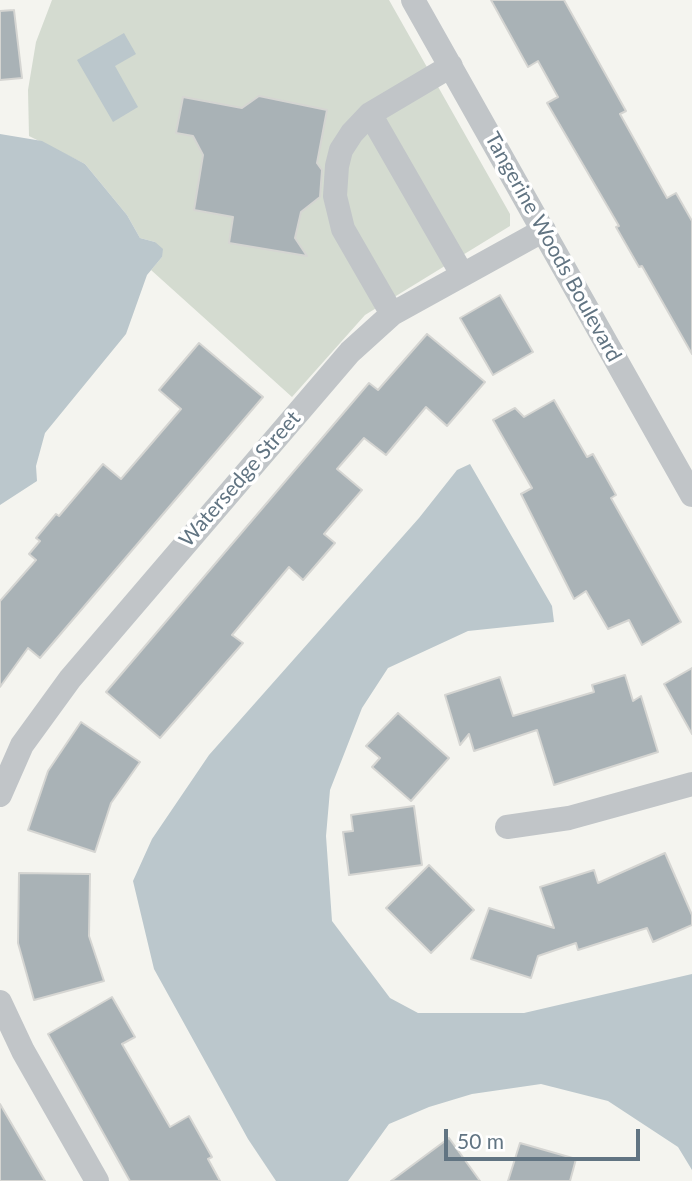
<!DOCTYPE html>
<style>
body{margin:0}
#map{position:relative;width:692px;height:1181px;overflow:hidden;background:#f4f4ef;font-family:Lato,sans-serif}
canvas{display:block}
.scale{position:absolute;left:444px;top:1129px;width:196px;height:32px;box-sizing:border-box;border:4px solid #617482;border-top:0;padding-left:9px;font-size:21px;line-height:24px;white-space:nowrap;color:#617482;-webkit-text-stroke:5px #fff;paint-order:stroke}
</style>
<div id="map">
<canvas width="692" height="1181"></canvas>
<div class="scale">50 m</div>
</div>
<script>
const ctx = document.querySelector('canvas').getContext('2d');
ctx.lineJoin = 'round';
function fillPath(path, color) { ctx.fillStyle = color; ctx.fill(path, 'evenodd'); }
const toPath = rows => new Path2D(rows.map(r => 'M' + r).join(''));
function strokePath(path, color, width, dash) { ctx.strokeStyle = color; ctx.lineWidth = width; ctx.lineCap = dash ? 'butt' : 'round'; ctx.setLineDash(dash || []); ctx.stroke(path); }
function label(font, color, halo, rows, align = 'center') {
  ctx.font = font + ' Lato,sans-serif'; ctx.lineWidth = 7; ctx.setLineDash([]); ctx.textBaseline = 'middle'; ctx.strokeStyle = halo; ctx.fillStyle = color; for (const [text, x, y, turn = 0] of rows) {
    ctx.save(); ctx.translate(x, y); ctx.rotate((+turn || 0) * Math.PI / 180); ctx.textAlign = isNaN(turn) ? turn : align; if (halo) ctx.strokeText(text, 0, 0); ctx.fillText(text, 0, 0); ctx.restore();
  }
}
fillPath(toPath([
 [52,0,389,0,510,214,510,226,365,315,292,397,151,270,162,257,155,242,140,238,127,215,85,164,29,136,28,90,36,42]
]), '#d4dbd0');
fillPath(toPath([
 [124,33,136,54,115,66,138,107,113,122,77,60],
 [0,134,42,141,85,164,127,215,140,238,155,242,163,249,162,257,147,275,126,334,45,433,36,466,37,481,0,505],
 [470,464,552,606,554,622,468,631,388,668,362,708,330,790,326,836,332,921,390,998,418,1013,524,1013,692,974,692,1170,678,1147,608,1101,541,1084,472,1094,429,1107,389,1124,348,1181,276,1181,248,1139,154,969,133,881,152,839,209,755,419,518,457,470]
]), '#bbc7cc');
const building = toPath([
 [491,0,564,0,626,111,620,114,667,198,676,193,692,221,692,354,642,266,639,267,616,227,619,226,547,103,558,97,538,61,528,67,491,0],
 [14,10,22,78,0,80,0,11,14,10],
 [259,96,327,110,317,163,322,170,320,197,301,212,295,238,307,256,229,243,233,217,194,210,203,155,193,136,176,133,183,97,242,108,259,96],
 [500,295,533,352,493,375,460,318,500,295],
 [427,334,485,382,447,426,426,407,386,455,364,438,337,469,362,490,324,534,335,543,303,580,289,567,232,635,243,643,160,738,106,692,369,383,378,390,427,334],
 [199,343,263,397,40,658,28,648,0,687,0,601,36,560,29,554,40,541,36,538,56,514,59,516,103,464,121,479,181,409,159,390,199,343],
 [554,400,587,457,593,454,616,495,611,498,681,622,642,645,629,620,608,629,586,591,574,599,521,494,532,488,493,420,515,408,524,417,554,400],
 [692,668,692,734,664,684,692,668],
 [625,675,633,701,641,696,658,752,554,785,537,730,474,751,469,734,460,745,445,695,500,677,513,716,594,692,592,685,625,675],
 [398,713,449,758,411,801,372,767,380,758,366,746,398,713],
 [81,722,140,762,111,803,95,852,28,830,48,771,81,722],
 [414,806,422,865,349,875,343,832,353,831,351,815,414,806],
 [665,853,692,915,692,925,653,942,647,928,578,950,576,943,538,956,531,978,471,959,489,908,554,928,540,887,594,870,598,883,665,853],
 [429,865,474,910,431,953,386,908,429,865],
 [19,873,90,874,89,936,104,981,34,1000,18,943,19,873],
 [112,997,135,1037,122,1044,170,1127,189,1116,212,1157,208,1159,220,1181,130,1181,48,1034,112,997],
 [0,1104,45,1181,0,1181,0,1104],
 [449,1138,480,1181,391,1181,449,1138],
 [520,1143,576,1159,570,1181,508,1181,520,1143]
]);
fillPath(building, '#a9b2b6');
strokePath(building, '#d5d5d2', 2);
strokePath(toPath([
 [413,0,692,495],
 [370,114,462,274],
 [392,314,343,229,335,196,337,166,341,150,352,133,370,114,451,66],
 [0,795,22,745,70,679,350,352,392,314,544,230],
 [507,827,569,818,692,784],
 [0,1002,23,1051,97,1181]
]), '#c1c5c8', 24);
label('21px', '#617482', '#fff', [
 ["Tangerine Woods Boulevard",553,247,61],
 ["Watersedge Street",240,479,-49]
]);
</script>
